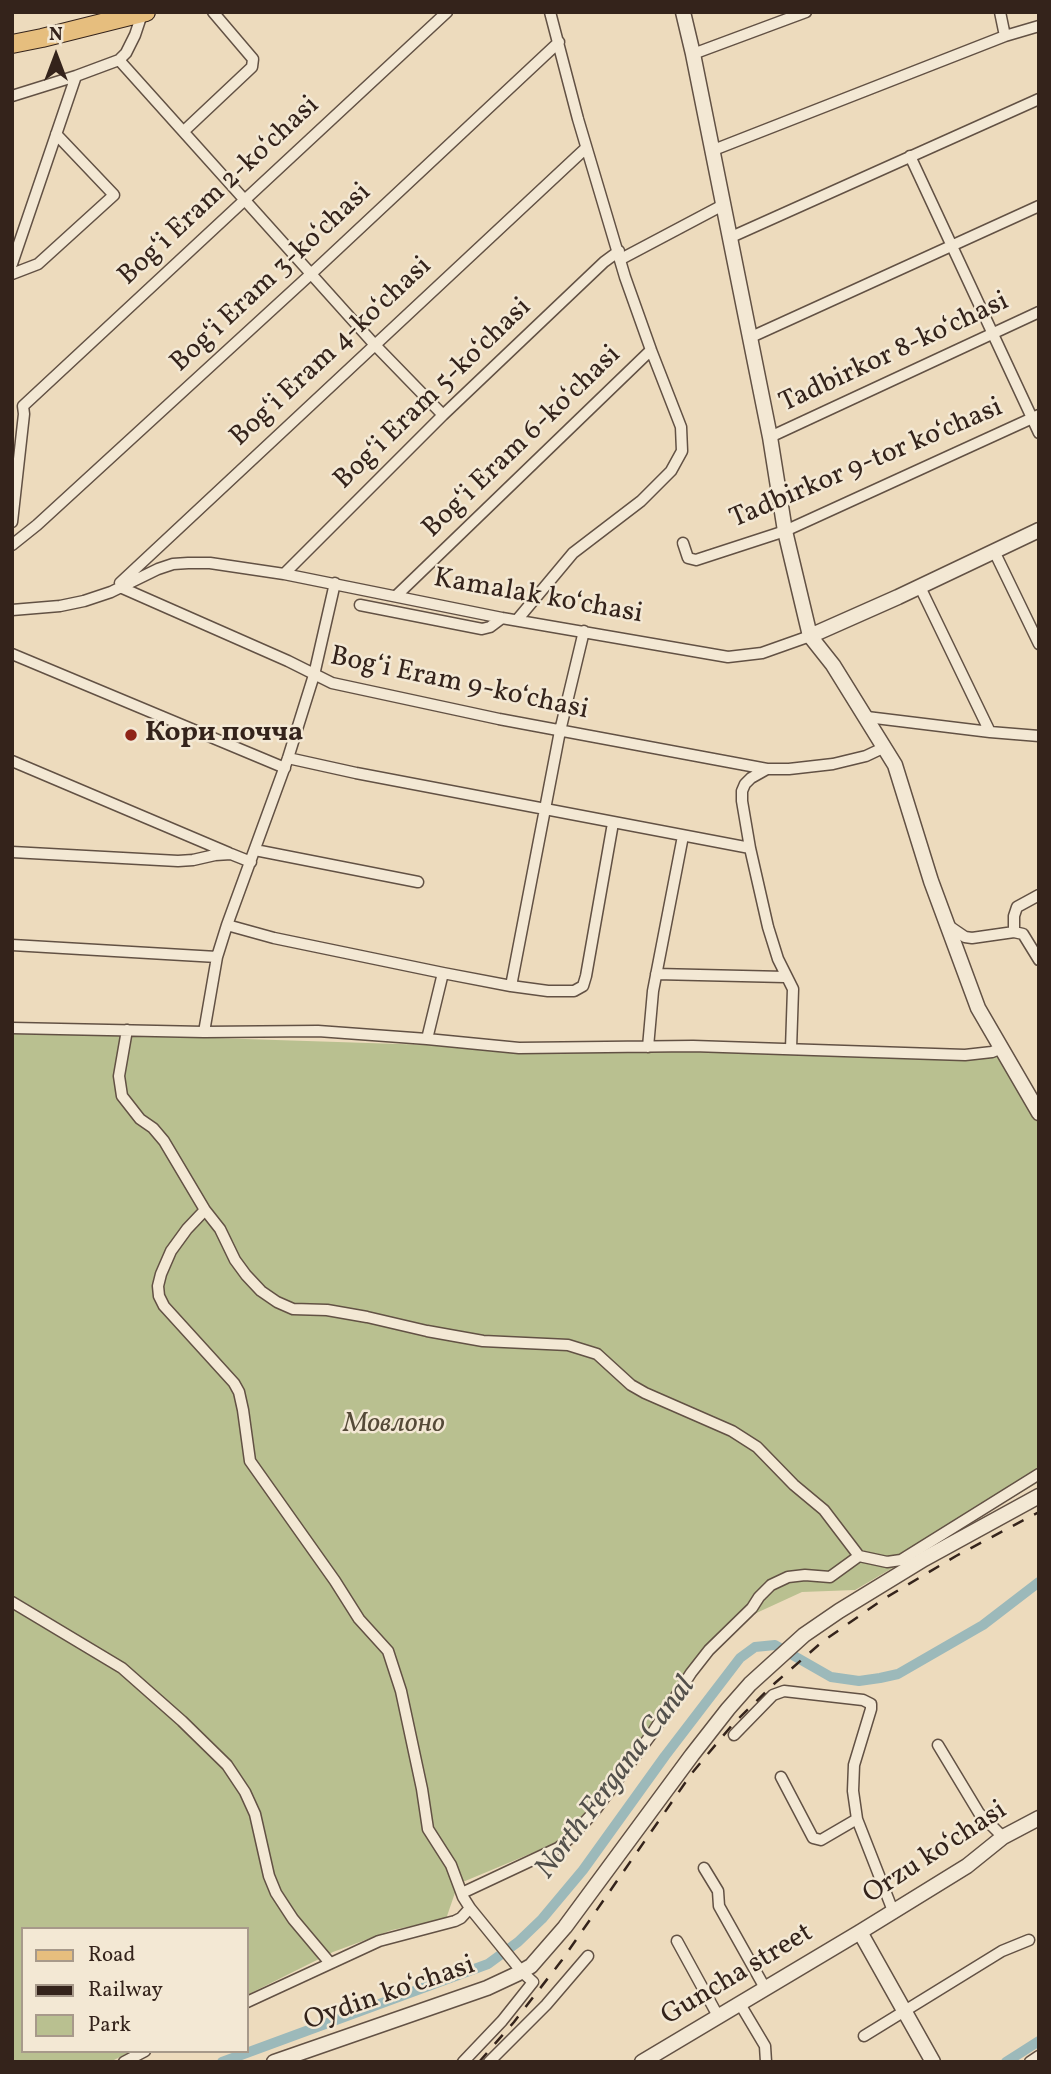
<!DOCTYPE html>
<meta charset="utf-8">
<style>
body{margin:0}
#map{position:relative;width:1051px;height:2074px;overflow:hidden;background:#eddbbd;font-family:Vollkorn,serif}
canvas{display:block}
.frame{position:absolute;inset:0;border:14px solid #34231b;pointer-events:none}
.legend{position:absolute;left:21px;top:1927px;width:228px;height:126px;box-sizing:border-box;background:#f3e8d4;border:2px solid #a7998a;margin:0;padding:9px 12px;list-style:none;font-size:21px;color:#34231b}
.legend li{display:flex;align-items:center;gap:14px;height:35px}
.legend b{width:35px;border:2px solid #a7998a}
.north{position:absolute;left:21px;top:21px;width:70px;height:70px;-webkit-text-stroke:5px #f3e8d4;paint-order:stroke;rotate:0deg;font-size:19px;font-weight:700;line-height:28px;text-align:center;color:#34231b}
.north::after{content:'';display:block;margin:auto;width:24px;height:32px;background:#34231b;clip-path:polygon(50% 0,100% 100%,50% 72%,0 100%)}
</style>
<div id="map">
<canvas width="1051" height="2074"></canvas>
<div class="frame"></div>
<ul class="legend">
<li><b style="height:9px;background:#e6be7e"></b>Road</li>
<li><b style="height:9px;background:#34231b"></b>Railway</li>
<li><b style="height:19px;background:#b9c090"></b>Park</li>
</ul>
<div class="north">N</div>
</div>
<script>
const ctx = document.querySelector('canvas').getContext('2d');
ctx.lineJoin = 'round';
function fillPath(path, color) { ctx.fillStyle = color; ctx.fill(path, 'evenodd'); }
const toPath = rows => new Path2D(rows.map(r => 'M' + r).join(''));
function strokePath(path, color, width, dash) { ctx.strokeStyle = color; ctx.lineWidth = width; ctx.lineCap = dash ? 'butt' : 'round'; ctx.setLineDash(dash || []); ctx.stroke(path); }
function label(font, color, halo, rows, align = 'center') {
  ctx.font = font + ' Vollkorn,serif'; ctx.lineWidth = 5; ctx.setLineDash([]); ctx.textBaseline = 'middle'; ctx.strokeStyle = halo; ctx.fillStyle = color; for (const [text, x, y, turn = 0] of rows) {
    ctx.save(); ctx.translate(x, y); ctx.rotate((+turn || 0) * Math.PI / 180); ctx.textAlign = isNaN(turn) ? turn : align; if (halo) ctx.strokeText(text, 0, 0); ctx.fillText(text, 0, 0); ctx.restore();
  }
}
fillPath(toPath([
 [12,1034,122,1035,584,1050,1000,1053,1039,1107,1039,1482,855,1590,802,1592,739,1621,698,1656,587,1830,458,1884,446,1919,392,1930,333,1952,247,1995,247,1929,23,1929,23,2051,132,2051,110,2062,12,2062]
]), '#b9c090');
strokePath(toPath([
 [222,2062,488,1964,518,1942,542,1919,583,1870,665,1756,740,1658,755,1647,775,1645,831,1677,859,1681,880,1678,898,1674,983,1625,1039,1582],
 [1006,2062,1039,2041]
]), '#9cb9ba', 10);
const minor = toPath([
 [1000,12,1005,36],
 [693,54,806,12],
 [119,60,374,344,443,415],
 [12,96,76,76,119,60,126,53,135,35,142,14],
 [184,131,252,67,253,59,213,12],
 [711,151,1005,36,1039,26],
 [910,156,1039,433],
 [729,238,1039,99],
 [621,259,723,205],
 [12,264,76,76],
 [12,274,38,264,114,195,56,134],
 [749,338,1039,206],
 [23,406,447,12],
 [770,437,1039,312],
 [12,522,24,414,23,406],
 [683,543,688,558,696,560,785,531,1039,415],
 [12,545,37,525,312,273,559,42],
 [994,551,1039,644],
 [284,574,443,415,604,262,619,251],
 [120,583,586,148],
 [120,587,288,661,332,683,499,719,767,769,789,769,833,764,866,756,885,747],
 [920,587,990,732],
 [396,596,651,350],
 [360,605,482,629,490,627,502,618],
 [12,610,60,606,84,601,111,592,158,569,173,564,188,563,210,563,284,574,502,618,728,657,762,653,810,636],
 [517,620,573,553,641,501,671,471,682,451,681,427,651,350,625,277,578,119,550,12],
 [12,654,285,768],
 [867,717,990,732,1039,736],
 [288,758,356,773,750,848],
 [12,761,229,853],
 [767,769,751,778,745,784,742,791,742,801,750,848,768,927,778,959,793,989,791,1049],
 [255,850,418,882],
 [12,852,178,861,193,860,215,855,231,854,251,862],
 [946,924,965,937,972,938,1014,932,1023,934,1039,960],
 [227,925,274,938,443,973,511,986,548,991,574,991,583,986,586,976,613,823],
 [1014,932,1014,916,1017,907,1039,895],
 [12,945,217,957],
 [656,974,785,977],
 [511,986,560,731,584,631],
 [12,1028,204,1032,318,1031,427,1039,519,1048,693,1046,965,1055,992,1052,1002,1048],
 [127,1030,119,1076,122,1096,140,1119,153,1128,164,1141,205,1210],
 [204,1032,217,957,227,925,288,758,314,675,335,583],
 [427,1039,443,973],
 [648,1047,653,991,683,836],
 [12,1602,122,1668,182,1721,227,1765,245,1792,255,1814,269,1876,276,1893,293,1919,330,1963],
 [734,1735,773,1695,784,1691,863,1700,871,1704,871,1709,854,1765,853,1791,857,1819,893,1911],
 [938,1745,979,1813,1003,1837],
 [781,1777,813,1838,821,1840,857,1819],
 [704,1868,718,1891,719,1906,765,1988],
 [462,1893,558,1848,569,1839,594,1812,653,1732,691,1673,709,1650,752,1608,759,1597,771,1585,788,1577,805,1575,830,1577,859,1556],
 [677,1941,718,2016],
 [247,2002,379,1941,455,1921,461,1918,470,1908,463,1897,451,1865,428,1829,422,1789,401,1691,388,1651,359,1619,335,1581,250,1461,243,1410,239,1392,234,1383,164,1306,159,1296,158,1286,161,1274,171,1251,187,1229,205,1210,220,1229,235,1260,246,1275,261,1291,277,1302,293,1309,327,1310,367,1317,427,1331,483,1341,568,1345,597,1354,631,1385,645,1393,732,1431,757,1447,794,1485,824,1510,859,1556,887,1562,901,1560,1039,1474],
 [740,2004,765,2046,766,2062],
 [864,2036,1002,1951,1029,1940],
 [124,2062,145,2051],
 [463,2062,502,2021,533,1982,522,1972,470,1908],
 [489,2062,546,2005,588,1956],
 [1030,2062,1039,2056]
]);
const tertiary = toPath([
 [683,12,693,54,770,437,785,531,810,636,833,665,895,765,931,881,978,1008,1039,1113],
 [810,636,898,597,1039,530],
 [860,1932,933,2062],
 [274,2062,487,1988,517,1974,531,1966,565,1927,692,1755,728,1709,750,1684,804,1635,839,1611,924,1559,1039,1496],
 [642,2062,860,1932,967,1866,1003,1837,1039,1818]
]);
const primary = toPath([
 [12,44,42,38,146,12]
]);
strokePath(minor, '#625144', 13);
strokePath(tertiary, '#625144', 17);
strokePath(primary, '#34231b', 20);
strokePath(minor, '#f3e8d4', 10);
strokePath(tertiary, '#f3e8d4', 14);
strokePath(primary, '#e6be7e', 18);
strokePath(toPath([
 [479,2062,514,2022,562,1960,692,1773,733,1724,775,1683,822,1642,882,1600,956,1556,1039,1512]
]), '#34231b', 2.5, [12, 12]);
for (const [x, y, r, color] of [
 [131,735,7,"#8f2418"]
]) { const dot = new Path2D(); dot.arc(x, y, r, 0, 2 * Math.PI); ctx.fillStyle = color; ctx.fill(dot); strokePath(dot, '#f3e8d4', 2.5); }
label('28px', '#34231b', '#f3e8d4', [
 ["Bogʻi Eram 2-koʻchasi",220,192,-43],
 ["Bogʻi Eram 3-koʻchasi",272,279,-43],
 ["Bogʻi Eram 4-koʻchasi",332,353,-43],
 ["Tadbirkor 8-koʻchasi",895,354,-25],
 ["Bogʻi Eram 5-koʻchasi",434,395,-44],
 ["Bogʻi Eram 6-koʻchasi",523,443,-44],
 ["Tadbirkor 9-tor koʻchasi",867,465,-23],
 ["Kamalak koʻchasi",538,598,10],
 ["Bogʻi Eram 9-koʻchasi",459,685,12],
 ["Orzu koʻchasi",936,1854,-33],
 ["Guncha street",738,1976,-31],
 ["Oydin koʻchasi",390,1995,-19]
]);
label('bold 28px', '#34231b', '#f3e8d4', [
 ["Кори почча",145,735]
], 'left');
label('italic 28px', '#554a38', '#f3e8d4', [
 ["Мовлоно",394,1426]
]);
label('italic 30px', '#53504b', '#f3e8d4', [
 ["North Fergana Canal",617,1779,-53]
]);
</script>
